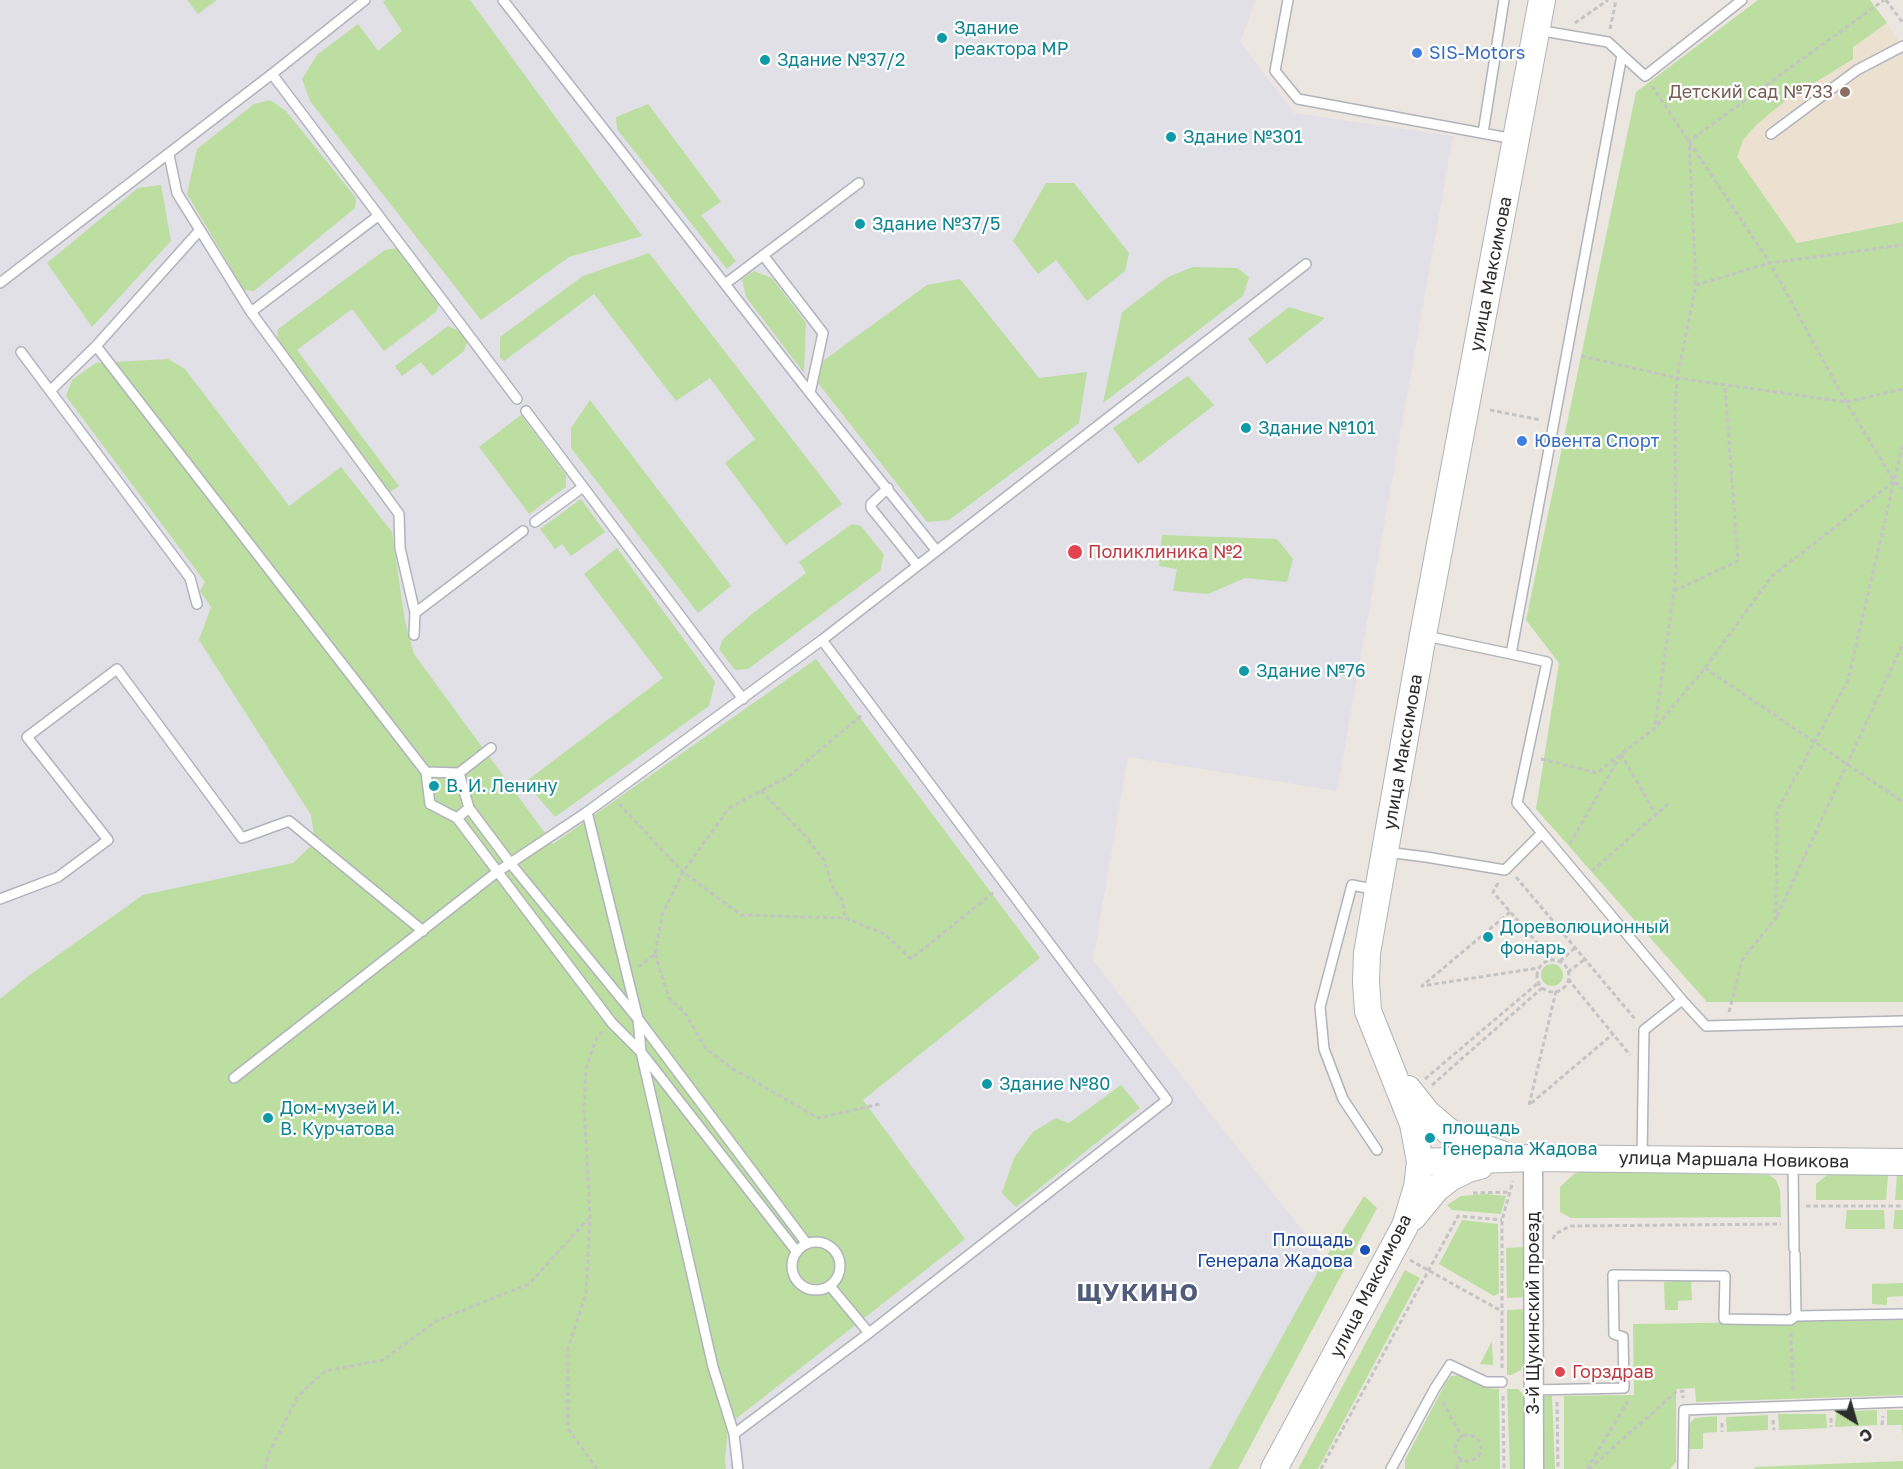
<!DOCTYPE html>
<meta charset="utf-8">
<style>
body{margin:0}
#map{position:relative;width:1903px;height:1469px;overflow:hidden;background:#ece6e0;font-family:"Golos Text",sans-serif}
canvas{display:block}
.north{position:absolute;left:1825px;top:1391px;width:60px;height:60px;-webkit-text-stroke:4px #fff;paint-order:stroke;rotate:143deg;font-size:16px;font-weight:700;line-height:24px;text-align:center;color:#2c2c2c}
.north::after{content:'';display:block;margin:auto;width:21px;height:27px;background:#2c2c2c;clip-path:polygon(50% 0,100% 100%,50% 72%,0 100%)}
</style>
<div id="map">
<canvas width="1903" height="1469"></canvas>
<div class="north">С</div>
</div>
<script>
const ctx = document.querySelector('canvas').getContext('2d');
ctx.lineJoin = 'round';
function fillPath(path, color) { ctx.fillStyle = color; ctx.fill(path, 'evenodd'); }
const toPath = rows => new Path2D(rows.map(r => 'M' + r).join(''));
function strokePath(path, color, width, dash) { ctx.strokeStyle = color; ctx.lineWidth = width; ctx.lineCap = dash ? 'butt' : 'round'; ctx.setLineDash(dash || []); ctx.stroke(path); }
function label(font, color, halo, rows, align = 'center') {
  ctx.font = font + ' "Golos Text",sans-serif'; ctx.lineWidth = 4.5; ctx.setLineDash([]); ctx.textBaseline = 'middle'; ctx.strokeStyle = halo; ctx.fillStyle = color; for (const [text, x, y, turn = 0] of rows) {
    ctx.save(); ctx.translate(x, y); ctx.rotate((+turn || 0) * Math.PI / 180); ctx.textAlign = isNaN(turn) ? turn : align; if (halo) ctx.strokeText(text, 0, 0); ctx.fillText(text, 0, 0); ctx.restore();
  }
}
fillPath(toPath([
 [0,0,1256,0,1240,42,1294,113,1453,136,1337,791,1128,757,1093,960,1214,1118,1325,1259,1209,1469,0,1469]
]), '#e1e0e6');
fillPath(toPath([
 [1887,23,1903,47,1903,222,1797,243,1722,136]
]), '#ece1d1');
fillPath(toPath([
 [187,0,217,0,198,14],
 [386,0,470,0,642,236,569,257,481,320,310,101,302,79,317,55,358,24,378,51,402,31,383,2],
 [1758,0,1870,0,1887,23,1853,47,1853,59,1785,101,1756,125,1743,140,1737,157,1797,243,1903,222,1903,1002,1707,1002,1536,809,1559,663,1526,620,1636,92],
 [270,100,286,111,356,198,355,208,254,291,244,290,187,194,197,149,254,104],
 [648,104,721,202,701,215,736,261,727,269,617,129,616,117],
 [1046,183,1074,183,1129,253,1125,271,1087,301,1056,260,1038,274,1013,241],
 [161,185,171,241,92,327,47,263,138,188],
 [397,248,439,304,436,312,384,351,352,309,297,350,399,486,390,492,277,339,278,329,385,250],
 [649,253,842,504,786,545,725,463,755,439,710,378,676,401,594,294,504,361,500,358,500,337,583,276],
 [1193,267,1237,268,1249,277,1243,296,1103,403,1122,312,1168,277],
 [754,271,772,278,806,323,804,373,746,297,742,279],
 [960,279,1039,378,1087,372,1079,423,949,520,927,522,818,383,823,361,927,285],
 [1289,307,1325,318,1267,364,1248,339],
 [448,326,459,331,467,342,464,351,432,376,421,362,402,376,395,366],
 [168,359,185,369,289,506,341,467,392,532,405,621,414,654,553,844,816,659,1040,958,863,1100,965,1239,728,1425,725,1461,726,1469,0,1469,0,999,27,977,143,895,293,863,315,842,311,815,199,640,211,607,200,591,205,582,66,396,72,380,96,363],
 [1188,376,1214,405,1138,464,1113,428],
 [590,400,731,586,698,613,571,448,571,428],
 [521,415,566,475,566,487,529,514,479,447],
 [581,499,605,532,571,556,562,544,555,549,540,529],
 [852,524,861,526,884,555,880,571,748,669,735,670,719,649,723,639,752,614,806,573,799,562],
 [1162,535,1277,539,1293,559,1287,582,1245,578,1208,594,1173,591,1177,569,1159,566],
 [617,548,715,682,709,706,555,817,525,782,663,678,584,574],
 '1541 975a11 11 0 1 1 22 0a11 11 0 1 1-22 0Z',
 [1121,1085,1140,1108,1016,1207,1002,1193,1014,1158,1033,1132,1056,1118,1069,1123],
 [1588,1168,1769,1175,1776,1180,1780,1190,1781,1217,1571,1218,1560,1212,1560,1187,1574,1174],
 [1827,1175,1888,1175,1886,1200,1816,1200,1816,1184],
 [1897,1175,1903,1175,1903,1200,1895,1200],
 [1486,1194,1506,1196,1501,1214,1452,1210,1447,1205,1461,1196],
 [1364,1196,1377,1208,1238,1469,1209,1469,1325,1259],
 [1847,1210,1884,1210,1885,1229,1845,1229],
 [1895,1210,1903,1210,1903,1229,1893,1229],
 [1462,1220,1498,1224,1499,1293,1494,1296,1439,1264],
 [1524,1247,1525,1297,1507,1298,1506,1248],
 [1405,1270,1420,1278,1318,1469,1298,1469],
 [1691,1280,1692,1300,1678,1301,1678,1310,1665,1310,1664,1282],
 [1903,1283,1903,1296,1887,1297,1887,1305,1872,1304,1872,1284],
 [1525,1309,1525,1360,1521,1370,1511,1375,1507,1375,1507,1310],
 [1903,1320,1903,1395,1696,1402,1695,1388,1676,1389,1676,1462,1670,1469,1564,1469,1564,1396,1634,1395,1633,1324],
 [1492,1341,1493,1365,1480,1364],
 [1461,1375,1487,1388,1499,1389,1500,1469,1405,1469,1405,1460,1445,1384,1451,1376],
 [1507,1389,1518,1389,1522,1393,1524,1399,1524,1469,1510,1469],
 [1539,1396,1552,1396,1555,1469,1543,1469],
 [1877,1410,1877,1425,1835,1427,1836,1412],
 [1887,1410,1903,1410,1903,1437,1902,1425,1887,1425],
 [1778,1414,1826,1414,1827,1428,1779,1430],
 [1768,1415,1768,1430,1727,1432,1726,1417],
 [1717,1416,1717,1432,1703,1433,1703,1449,1688,1449,1689,1424,1695,1418],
 [1903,1461,1903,1469,1755,1469,1754,1467]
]), '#bcdea1');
const lane = toPath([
 [503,0,810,393,936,550],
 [1288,0,1275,71,1298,99,1514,139],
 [1537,30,1608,42,1622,55,1511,654,1547,662,1517,803,1682,1000,1644,1030,1642,1158],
 [1622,55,1645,76,1742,0],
 [272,74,517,399],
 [1483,133,1504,0],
 [1771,134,1857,70,1903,46],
 [169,155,177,193,251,312,399,514,400,548,415,613,414,635],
 [763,255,823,333,810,393],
 [0,283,272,74,365,0],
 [725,284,859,183],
 [251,312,378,216],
 [96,346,426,772],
 [21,352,190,578,197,604],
 [51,390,96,346,200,230],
 [526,411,743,699],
 [888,488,871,504,871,508,917,565],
 [535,522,583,487],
 [415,613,523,531],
 [1426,636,1511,654],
 [459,773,491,748],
 [469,808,511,864,638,1019,807,1244],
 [457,818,469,808,459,773,426,772,430,804,457,818,612,1023,641,1052,797,1252],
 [1386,852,1426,857,1505,870,1542,833],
 [1377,890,1352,885,1320,1007,1324,1049,1343,1099,1377,1150],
 [0,899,58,877,108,840,27,737,117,669,242,838,289,821,423,931],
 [1682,1000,1706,1026,1903,1021],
 [234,1078,497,872,587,812],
 [1793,1163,1794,1248],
 '792 1266a24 24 0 1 1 48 0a24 24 0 1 1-48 0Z',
 [1795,1254,1796,1316,1903,1314],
 [830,1286,869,1333],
 [1533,1390,1624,1388,1623,1337,1614,1334,1613,1275,1725,1276,1724,1319,1790,1320,1796,1316],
 [734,1434,869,1333,1167,1100,822,640],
 [738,1469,734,1434,713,1367,641,1052,638,1019,587,812,822,640,1306,264],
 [1391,1469,1435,1388,1450,1365,1486,1382,1502,1382],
 [1683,1469,1684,1410,1903,1402]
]);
const street = toPath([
 [1533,1158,1534,1469]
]);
const secondary = toPath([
 [1408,1089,1428,1114,1448,1131,1474,1144,1501,1154],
 [1420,1162,1533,1158,1903,1162],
 [1413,1217,1436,1189,1450,1178,1468,1169,1480,1166],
 [1274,1469,1405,1226,1417,1187,1420,1162,1413,1124,1368,1011,1366,982,1367,953,1423,635,1542,0]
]);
strokePath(lane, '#b0b3bb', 12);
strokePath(street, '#b0b3bb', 21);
strokePath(secondary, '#b0b3bb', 28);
strokePath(toPath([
 [1886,0,1903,23],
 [1575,23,1608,0],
 [1610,29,1616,0],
 [1652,86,1770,263,1846,402,1894,481,1903,489],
 [1696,285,1770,263,1903,245],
 [1581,356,1677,378,1846,402,1903,389],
 [1490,410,1541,420],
 [1674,591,1676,565,1675,411,1677,378,1696,285,1689,141,1884,0],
 [1705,668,1903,802],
 [1655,725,1674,591,1738,561,1725,386],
 [1621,754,1656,815],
 [1541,759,1597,773,1621,754,1655,728,1705,668,1772,576,1893,482],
 [761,791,806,837,824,860,834,891,843,901,845,918],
 [619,804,683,872,741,915,845,918,885,934,911,959,994,892],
 [1570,844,1620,756],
 [1592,871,1668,804],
 [1516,877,1635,1019],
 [1498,883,1493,892,1552,960],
 [1510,912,1422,986,1538,968],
 [1777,916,1903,643],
 [655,954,669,998,685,1013,706,1049,733,1069,818,1118,880,1104],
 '1537 976a16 16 0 1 1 32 0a16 16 0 1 1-32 0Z',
 [1560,961,1575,948],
 [638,967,655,954,662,915,683,872,729,808,789,776,862,715],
 [1568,972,1585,959],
 [1568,979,1630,1055],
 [1556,991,1529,1105,1613,1034],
 [1729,1012,1742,960,1776,918,1777,811,1848,680,1903,443],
 [1425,1079,1538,983],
 [1432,1085,1542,988],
 [1473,1193,1510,1192],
 [1806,1206,1903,1206],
 [1553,1239,1555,1234,1570,1226,1781,1224],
 [1410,1260,1503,1312],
 [1791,1333,1793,1392],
 [1502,1368,1502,1220,1513,1181],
 [1503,1396,1504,1469],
 [1443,1402,1462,1437],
 [1557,1402,1558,1469],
 [1831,1418,1831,1427],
 [1773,1420,1774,1430],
 [1722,1423,1722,1432],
 [1882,1425,1883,1416],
 '1455 1448a13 13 0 1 1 26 0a13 13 0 1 1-26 0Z',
 [265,1469,270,1451,298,1396,325,1371,383,1360,438,1320,529,1284,588,1219],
 [597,1469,568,1429,568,1348,586,1294,590,1217,584,1107,586,1068,597,1037,602,1032],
 [1321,1469,1458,1216,1502,1220],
 [1456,1469,1461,1459],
 [1587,1469,1628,1401],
 [1589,1469,1676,1392,1683,1391,1683,1398]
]), '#c4c4c4', 3, [4.5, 3]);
strokePath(lane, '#fff', 9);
strokePath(street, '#fff', 18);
strokePath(secondary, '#fff', 26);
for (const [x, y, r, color] of [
 [942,38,6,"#0f9aa8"],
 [1417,53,6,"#3f7fe0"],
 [765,60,6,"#0f9aa8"],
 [1845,92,6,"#8d6e63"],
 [1171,137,6,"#0f9aa8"],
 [860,224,6,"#0f9aa8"],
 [1246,428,6,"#0f9aa8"],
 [1522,441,6,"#3f7fe0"],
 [1075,552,8,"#e0444e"],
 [1244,671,6,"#0f9aa8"],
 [434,786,6,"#0f9aa8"],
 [1488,937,6,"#0f9aa8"],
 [987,1084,6,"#0f9aa8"],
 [268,1118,6,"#0f9aa8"],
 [1430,1138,6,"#0f9aa8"],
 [1365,1250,6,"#1a4fb4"],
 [1560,1372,6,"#e0444e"]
]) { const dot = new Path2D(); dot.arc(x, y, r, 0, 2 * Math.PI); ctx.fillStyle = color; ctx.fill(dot); strokePath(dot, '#fff', 2); }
label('18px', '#0d838f', '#fff', [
 ["Здание",954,28],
 ["реактора МР",954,49],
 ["Здание №37/2",777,60],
 ["Здание №301",1183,137],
 ["Здание №37/5",872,224],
 ["Здание №101",1258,428],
 ["Здание №76",1256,671],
 ["В. И. Ленину",446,786],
 ["Дореволюционный",1500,927],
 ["фонарь",1500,948],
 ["Здание №80",999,1084],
 ["Дом-музей И.",280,1108],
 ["В. Курчатова",280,1129],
 ["площадь",1442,1128],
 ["Генерала Жадова",1442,1149]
], 'left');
label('18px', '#366cbe', '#fff', [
 ["SIS-Motors",1429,53],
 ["Ювента Спорт",1534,441]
], 'left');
label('18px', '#785e54', '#fff', [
 ["Детский сад №733",1833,92]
], 'right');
label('18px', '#2c2c2c', '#fff', [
 ["улица Максимова",1491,274,-79],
 ["улица Максимова",1403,752,-80],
 ["улица Маршала Новикова",1734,1160,1],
 ["улица Максимова",1371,1286,-63],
 ["3-й Щукинский проезд",1533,1313,-90]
]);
label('18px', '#be3a42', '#fff', [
 ["Поликлиника №2",1088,552],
 ["Горздрав",1572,1372]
], 'left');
label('18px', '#164399', '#fff', [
 ["Площадь",1353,1240],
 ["Генерала Жадова",1353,1261]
], 'right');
ctx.letterSpacing = '1.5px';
label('bold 24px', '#505c7a', '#fff', [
 ["ЩУКИНО",1138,1293]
]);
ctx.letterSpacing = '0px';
</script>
